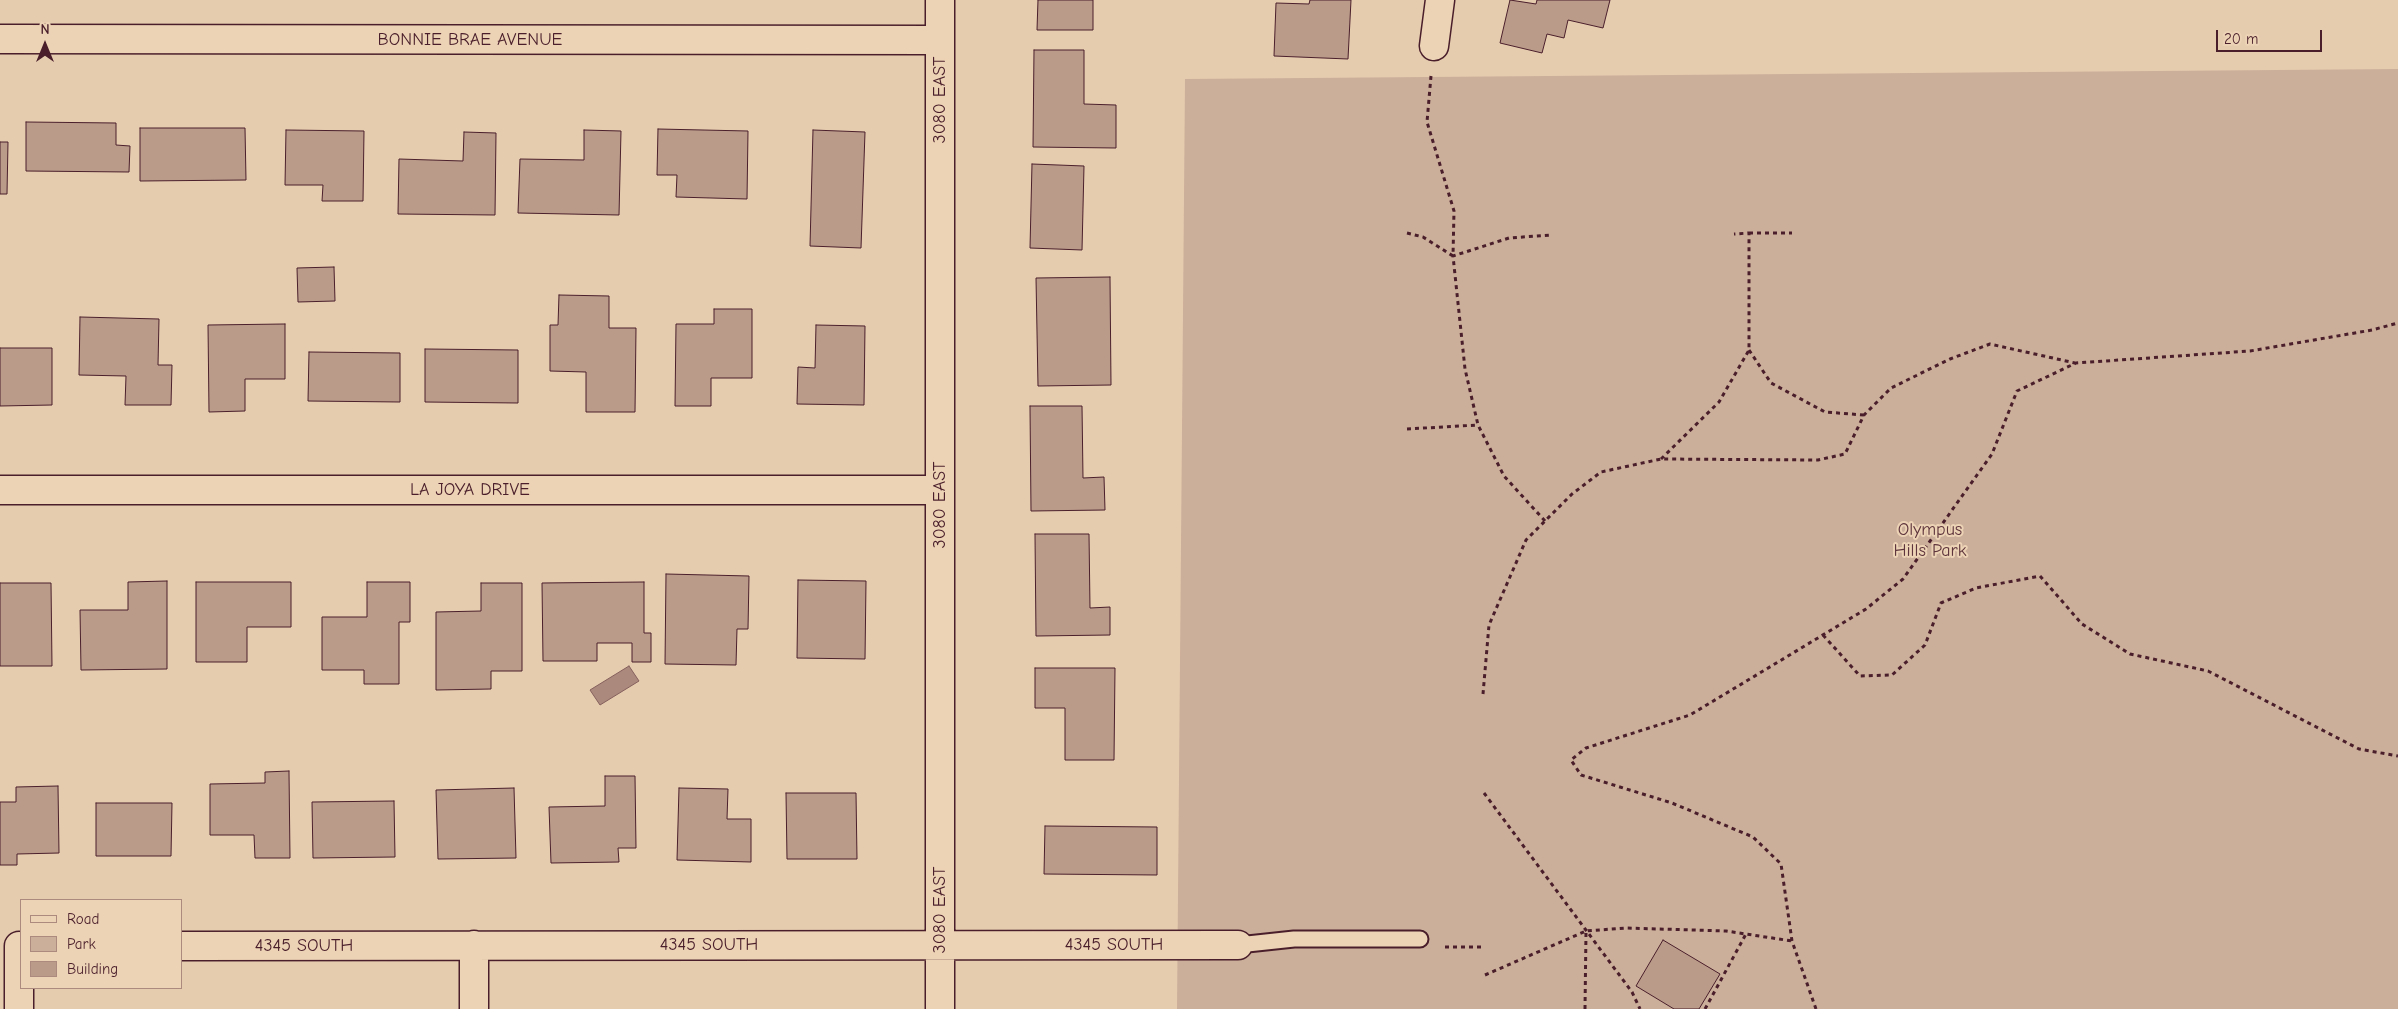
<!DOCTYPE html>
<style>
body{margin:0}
#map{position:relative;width:2398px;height:1009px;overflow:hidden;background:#e6ccaf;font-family:"Comic Neue",sans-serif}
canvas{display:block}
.legend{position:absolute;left:20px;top:899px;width:162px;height:90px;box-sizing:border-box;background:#edd3b5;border:1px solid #ac8b7e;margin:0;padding:6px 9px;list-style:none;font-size:15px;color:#4a1f2b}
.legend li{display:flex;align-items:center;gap:10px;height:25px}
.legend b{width:25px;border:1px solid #ac8b7e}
.north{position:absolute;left:20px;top:20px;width:50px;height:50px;-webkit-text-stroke:4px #edd3b5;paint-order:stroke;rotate:0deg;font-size:14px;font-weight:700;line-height:20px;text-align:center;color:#4a1f2b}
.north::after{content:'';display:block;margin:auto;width:18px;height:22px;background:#4a1f2b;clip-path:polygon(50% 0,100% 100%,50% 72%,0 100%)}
.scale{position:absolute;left:2216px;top:30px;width:106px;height:22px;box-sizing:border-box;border:2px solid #4a1f2b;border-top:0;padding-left:6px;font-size:15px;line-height:18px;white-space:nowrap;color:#4a1f2b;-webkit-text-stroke:4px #edd3b5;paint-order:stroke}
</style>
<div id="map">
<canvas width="2398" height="1009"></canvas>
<ul class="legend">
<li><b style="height:6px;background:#edd3b5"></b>Road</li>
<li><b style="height:14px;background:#ccaf9a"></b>Park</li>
<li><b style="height:14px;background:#ba9b8a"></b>Building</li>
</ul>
<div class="north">N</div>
<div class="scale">20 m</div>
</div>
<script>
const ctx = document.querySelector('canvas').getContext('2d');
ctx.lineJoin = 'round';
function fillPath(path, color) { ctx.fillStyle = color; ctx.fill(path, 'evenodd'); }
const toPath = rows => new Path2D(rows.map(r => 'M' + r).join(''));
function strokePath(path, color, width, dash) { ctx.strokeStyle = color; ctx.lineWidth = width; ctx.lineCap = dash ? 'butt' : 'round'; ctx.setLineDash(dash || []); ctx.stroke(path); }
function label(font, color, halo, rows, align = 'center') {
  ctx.font = font + ' "Comic Neue",sans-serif'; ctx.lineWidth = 4; ctx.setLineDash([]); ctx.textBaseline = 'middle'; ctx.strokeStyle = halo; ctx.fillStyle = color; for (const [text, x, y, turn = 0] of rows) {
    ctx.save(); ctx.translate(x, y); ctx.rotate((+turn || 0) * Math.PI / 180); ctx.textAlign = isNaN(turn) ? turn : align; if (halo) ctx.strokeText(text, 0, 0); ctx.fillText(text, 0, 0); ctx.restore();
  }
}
fillPath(toPath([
 [2398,69,2398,1009,1177,1009,1185,79]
]), '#ccaf9a');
const water = toPath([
 [629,666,639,681,600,705,590,690,629,666]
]);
fillPath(water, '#ab897d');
strokePath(water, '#845f5c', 1);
const building = toPath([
 [1038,0,1093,0,1093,30,1037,30,1038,0],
 [1310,0,1351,0,1348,59,1274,56,1276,3,1309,4,1310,0],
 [1510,0,1536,4,1537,0,1610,0,1603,28,1568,20,1564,38,1547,34,1542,53,1500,43,1510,0],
 [1034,50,1084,50,1084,104,1116,105,1116,148,1033,147,1034,50],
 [26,122,116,123,116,145,130,146,129,172,26,171,26,122],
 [140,128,245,128,246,180,140,181,140,128],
 [658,129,748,131,747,199,676,197,677,175,657,175,658,129],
 [286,130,364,131,363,201,322,201,323,185,285,185,286,130],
 [584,130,621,131,619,215,518,213,520,159,584,160,584,130],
 [813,130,865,132,861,248,810,246,813,130],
 [464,132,496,133,495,215,398,214,399,159,463,161,464,132],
 [0,142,8,142,7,194,0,194,0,142],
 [1032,164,1084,166,1082,250,1030,248,1032,164],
 [334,267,335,301,298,302,297,268,334,267],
 [1110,277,1111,385,1038,386,1036,278,1110,277],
 [559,295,609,296,609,328,636,328,635,412,586,412,586,372,550,371,550,325,558,325,559,295],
 [714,309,752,309,752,378,711,378,711,406,675,406,676,324,714,324,714,309],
 [80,317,159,319,158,365,172,365,171,405,125,405,126,376,79,375,80,317],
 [285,324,285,379,245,379,245,411,209,412,208,325,285,324],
 [816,325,865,326,864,405,797,404,798,367,815,368,816,325],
 [0,348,52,348,52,405,0,406,0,348],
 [425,349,518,350,518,403,425,402,425,349],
 [309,352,400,353,400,402,308,401,309,352],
 [1030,406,1082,406,1083,478,1104,477,1105,510,1031,511,1030,406],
 [1035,534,1089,534,1090,608,1110,607,1110,635,1036,636,1035,534],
 [666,574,749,576,748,629,737,629,736,665,665,664,666,574],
 [798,580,866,581,865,659,797,658,798,580],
 [167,581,167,669,81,670,80,610,128,610,128,582,167,581],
 [196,582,291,582,291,627,247,627,247,662,196,662,196,582],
 [367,582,410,582,410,622,399,622,399,684,364,684,364,670,322,670,322,617,367,617,367,582],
 [644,582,644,633,651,633,651,662,632,662,632,643,597,643,597,661,543,661,542,583,644,582],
 [0,583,51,583,52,666,0,666,0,583],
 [481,583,522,583,522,671,491,671,491,689,436,690,436,612,481,611,481,583],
 [1035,668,1115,668,1114,760,1065,760,1065,708,1035,708,1035,668],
 [289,771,290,858,255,858,254,835,210,835,210,784,265,783,265,772,289,771],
 [605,776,635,776,636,848,618,848,619,862,551,863,549,807,605,806,605,776],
 [58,786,59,853,17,854,17,865,0,865,0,802,16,802,16,787,58,786],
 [514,788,516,858,438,859,436,790,514,788],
 [679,788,728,789,727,819,751,819,751,862,677,860,679,788],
 [786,793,856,793,857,859,787,859,786,793],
 [394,801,395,857,313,858,312,802,394,801],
 [96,803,172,803,171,856,96,856,96,803],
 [1045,826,1157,827,1157,875,1044,874,1045,826],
 [1663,940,1720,974,1699,1009,1674,1009,1636,986,1663,940]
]);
fillPath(building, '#ba9b8a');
strokePath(building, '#4a1f2b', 1);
const service = toPath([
 [1238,945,1294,939,1420,939]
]);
const minor = toPath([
 [0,39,940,40],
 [1434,46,1440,0],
 [0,490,940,490],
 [474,945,474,1009],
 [181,946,1238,945],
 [19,1009,19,946],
 [940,1009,940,0]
]);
strokePath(service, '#4a1f2b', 19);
strokePath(minor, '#4a1f2b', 31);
strokePath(toPath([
 [1431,76,1427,122,1454,211,1453,256],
 [1407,233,1423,237,1453,256],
 [1749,233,1792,233],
 [1749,350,1771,383,1825,412,1864,415],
 [1407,429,1478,425],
 [1661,459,1719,402,1749,350,1749,233,1734,234],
 [1545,521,1504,476,1478,425,1465,369,1453,256,1509,238,1551,235],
 [1823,635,1860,676,1892,675,1925,645,1941,603,1976,588,2040,576,2082,624,2130,654,2208,671,2359,749,2398,756],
 [1483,694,1489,625,1526,540,1572,494,1601,472,1661,459,1818,460,1845,454,1864,415,1891,388,1950,359,1990,344,2075,363],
 [1484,793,1632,992,1640,1009],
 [1445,947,1485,947],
 [1485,975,1586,931,1626,928,1726,931,1792,941],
 [1585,1009,1586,932],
 [1705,1009,1746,934],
 [1816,1009,1792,941,1781,864,1753,837,1672,803,1581,775,1571,760,1586,748,1690,715,1866,609,1903,579,1992,454,2017,391,2076,363,2250,351,2372,330,2398,323]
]), '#4a1f2b', 3, [4, 4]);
strokePath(service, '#edd3b5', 15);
strokePath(minor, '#edd3b5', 28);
label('18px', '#4a1f2b', '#edd3b5', [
 ["BONNIE BRAE AVENUE",470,40],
 ["3080 EAST",940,100,-90],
 ["LA JOYA DRIVE",470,490],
 ["3080 EAST",940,505,-90],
 ["3080 EAST",940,910,-90],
 ["4345 SOUTH",709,945],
 ["4345 SOUTH",1114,945],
 ["4345 SOUTH",304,946]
]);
label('18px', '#5e353c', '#edd3b5', [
 ["Olympus",1930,530],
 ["Hills Park",1930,551]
]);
</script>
